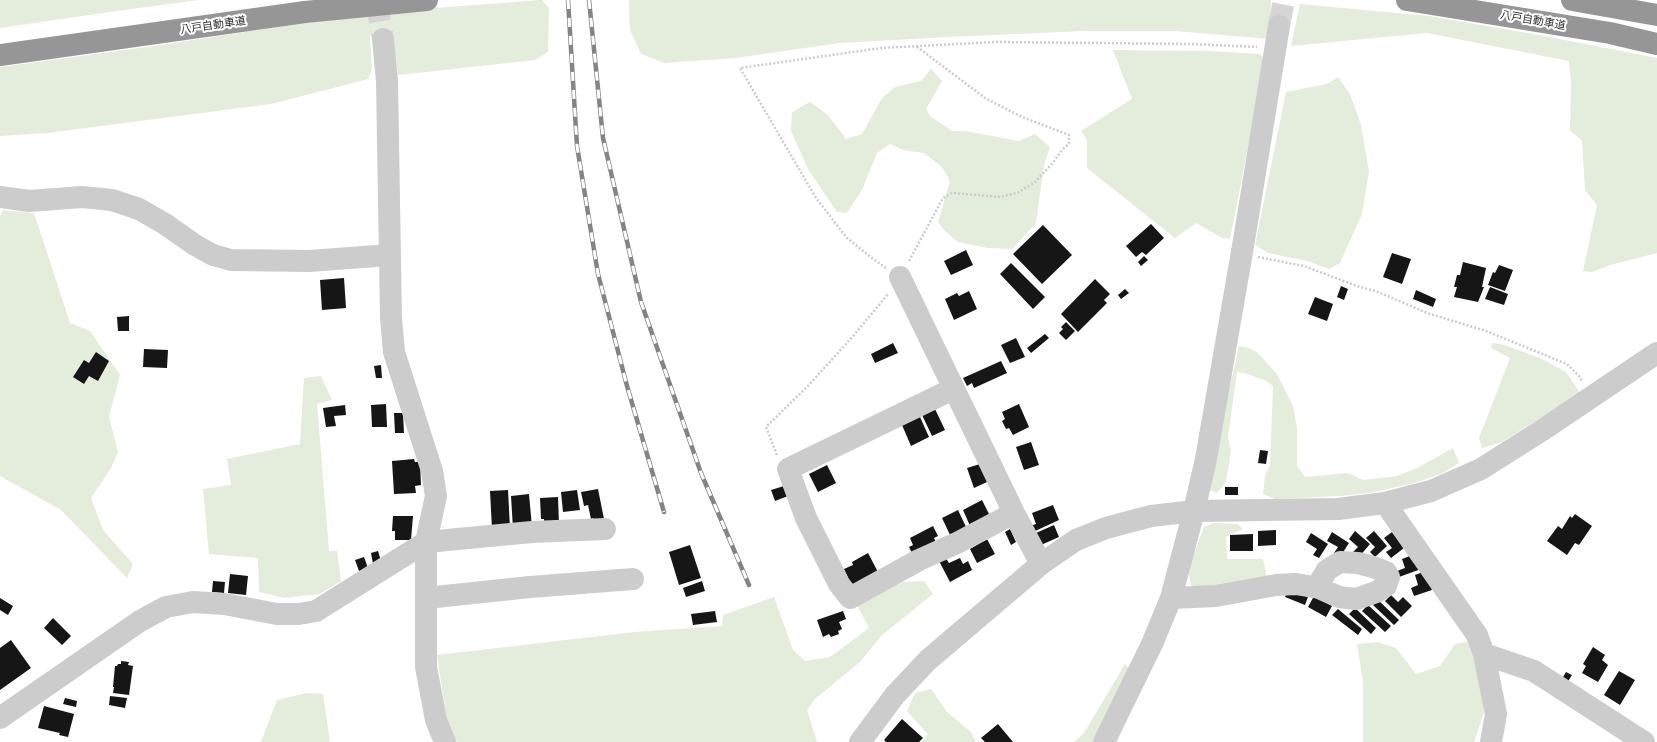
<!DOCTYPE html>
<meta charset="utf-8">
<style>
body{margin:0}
canvas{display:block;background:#fff}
</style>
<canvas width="1657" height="742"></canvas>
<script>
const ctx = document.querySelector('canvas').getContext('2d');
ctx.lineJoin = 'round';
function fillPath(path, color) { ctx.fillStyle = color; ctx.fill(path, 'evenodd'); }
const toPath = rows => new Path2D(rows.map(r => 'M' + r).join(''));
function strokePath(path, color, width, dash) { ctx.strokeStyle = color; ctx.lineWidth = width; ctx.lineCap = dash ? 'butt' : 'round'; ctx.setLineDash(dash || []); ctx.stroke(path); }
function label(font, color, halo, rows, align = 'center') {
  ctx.font = font + ' Barlow,"Noto Sans JP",sans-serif'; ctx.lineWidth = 4; ctx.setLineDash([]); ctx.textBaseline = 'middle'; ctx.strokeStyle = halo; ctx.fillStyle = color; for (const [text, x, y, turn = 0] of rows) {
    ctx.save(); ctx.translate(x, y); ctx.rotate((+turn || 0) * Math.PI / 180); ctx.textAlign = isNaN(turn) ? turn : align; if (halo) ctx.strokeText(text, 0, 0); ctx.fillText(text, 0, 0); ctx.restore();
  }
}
fillPath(toPath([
 [0,0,199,0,124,10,0,28],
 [540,0,542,0,549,8,548,52,535,60,398,75,393,32,370,36,372,69,368,79,271,104,47,133,0,136,0,67,147,47,370,13],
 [629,0,1271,0,1269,39,1175,31,1084,31,948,37,839,43,736,58,664,63,641,54,630,30],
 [1300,4,1429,16,1539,35,1657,58,1657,253,1610,265,1592,272,1583,271,1597,205,1585,190,1582,140,1570,131,1571,84,1569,61,1427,33,1291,46],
 [1113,50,1209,51,1260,54,1265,60,1230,239,1222,238,1196,223,1175,238,1087,168,1087,140,1081,131,1132,99],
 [931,69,942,81,926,109,930,116,952,131,965,131,1019,141,1035,134,1050,147,1044,165,1036,223,1012,249,988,248,958,242,944,230,938,222,950,181,942,167,924,153,903,150,890,144,877,153,862,190,847,213,837,212,808,169,791,131,792,112,810,102,828,115,846,139,862,134,882,98,895,87,921,81],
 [1338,77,1350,94,1361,125,1369,171,1362,214,1340,263,1329,269,1307,261,1268,253,1255,245,1286,92,1327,84],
 [3,210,34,213,70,323,90,331,120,375,109,417,118,452,111,468,91,498,103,530,133,564,127,578,61,510,0,476,0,216],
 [1492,343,1505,345,1542,359,1566,372,1580,393,1502,442,1482,448,1479,438,1510,358,1491,348],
 [1239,346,1249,348,1257,352,1277,374,1293,406,1297,428,1297,466,1305,477,1348,473,1363,480,1397,476,1417,468,1453,448,1459,463,1441,474,1415,483,1369,493,1341,496,1275,499,1263,494,1265,475,1270,466,1273,386,1266,381,1245,373,1237,372,1228,437,1231,451,1226,482,1217,493,1207,489],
 [321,376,332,400,317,404,329,551,337,551,341,581,320,594,284,598,259,592,258,558,209,554,203,489,231,485,227,459,300,444,304,378],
 [1214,523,1238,524,1243,529,1226,537,1227,559,1263,559,1267,578,1192,590,1188,570,1204,527],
 [924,581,933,594,882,635,860,662,815,699,807,710,817,742,457,742,446,715,437,655,635,632,722,626,723,615,774,597,793,650,805,661,830,657,869,628,857,605,903,582],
 [1470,641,1478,660,1484,712,1474,742,1363,742,1363,682,1357,644,1378,642,1396,648,1416,674,1440,666,1455,644],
 [1125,664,1130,669,1093,742,1074,742,1084,733],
 [931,689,947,712,971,732,976,742,922,742,928,734,907,711,915,693],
 [307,693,323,694,330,742,261,742,277,700]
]), '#e4ecdc');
fillPath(toPath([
 [1151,224,1164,238,1146,255,1142,252,1136,257,1126,246],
 [1043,225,1072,255,1042,284,1013,254],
 [966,250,973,265,951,275,944,261],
 [1392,253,1411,259,1402,284,1383,277],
 [1144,256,1148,260,1141,266,1138,262],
 [1463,262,1486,268,1482,287,1484,287,1478,302,1454,297,1457,287,1454,287,1457,275,1460,275],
 [1011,263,1045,297,1033,309,1000,274],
 [1499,265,1513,270,1505,291,1488,285,1493,272,1495,273],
 [344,278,346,308,322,310,320,280],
 [1095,279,1110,294,1104,300,1107,303,1078,332,1061,314],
 [1341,286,1348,289,1344,300,1337,297],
 [1490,287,1508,294,1504,305,1485,299],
 [1125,289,1129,293,1121,299,1118,295],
 [1416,290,1436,299,1433,307,1413,299],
 [969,291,977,309,954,320,945,299,957,293,959,296],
 [1315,297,1333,304,1327,321,1308,314],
 [129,316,129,331,118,331,117,317],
 [1066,322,1075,331,1066,340,1059,333,1063,329,1061,327],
 [1045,334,1049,338,1031,353,1027,348],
 [1016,338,1025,357,1010,363,1001,345],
 [893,343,898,353,875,363,871,354],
 [144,349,168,350,167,368,143,367],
 [96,352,109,361,98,381,89,376,84,384,73,377,84,360,89,363],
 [1001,361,1007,373,974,388,972,383,967,386,963,378],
 [381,365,382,378,376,378,374,366],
 [386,404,387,427,372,427,371,405],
 [1019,404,1029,427,1013,435,1009,428,1006,429,1002,421,1005,419,1002,412],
 [345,405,346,415,334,416,336,426,326,427,323,408],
 [935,409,945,430,932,436,922,415],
 [394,413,403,413,404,433,395,433],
 [920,417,929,437,911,446,902,425],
 [1031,442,1039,465,1024,470,1016,447],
 [1260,450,1268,451,1266,464,1258,463],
 [414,459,415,462,420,462,421,485,415,486,416,493,394,494,392,461],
 [980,464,987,482,974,488,967,468],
 [827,465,836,483,818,492,809,474],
 [784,486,788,496,775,501,771,490],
 [1225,487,1238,487,1238,495,1225,495],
 [598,489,604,519,594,521,593,518,591,519,588,505,584,506,581,492],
 [508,490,510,528,492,529,490,491],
 [577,490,580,510,563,512,561,492],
 [529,494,532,527,513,529,511,496],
 [558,497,559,524,544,525,544,519,541,519,540,498],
 [982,500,991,518,971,528,963,510],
 [1053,505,1059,520,1033,532,1030,526,1036,524,1032,513],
 [958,510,967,529,951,537,942,518],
 [1575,514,1592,526,1579,545,1575,543,1567,555,1547,541,1558,526,1562,529,1570,516,1572,518],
 [393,516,413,516,411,540,395,540,395,531,392,531],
 [1054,525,1059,537,1041,545,1036,533],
 [933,526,938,536,934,538,937,545,914,557,909,547,913,545,910,538],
 [1010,529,1016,542,1011,545,1005,532],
 [1276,530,1276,545,1258,546,1258,531],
 [1355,531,1370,544,1359,557,1353,552,1358,547,1349,539],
 [1374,531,1387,546,1375,557,1370,552,1375,547,1366,538],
 [1332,532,1349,543,1340,557,1334,553,1338,547,1327,541],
 [1392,532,1404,548,1391,558,1386,552,1392,548,1384,538],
 [1311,533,1328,544,1319,558,1313,555,1317,549,1306,542],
 [1253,534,1253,551,1230,551,1230,535],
 [987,539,995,554,977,563,970,549],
 [690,545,701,578,679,585,669,552],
 [378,551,381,561,373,564,371,553],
 [868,553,879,574,853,588,844,569,853,565,852,562],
 [1415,554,1421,569,1399,577,1397,571,1405,568,1402,559],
 [364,557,368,568,359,571,355,560],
 [945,557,949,563,960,558,963,564,968,561,972,570,950,582,939,561],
 [1426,571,1432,590,1414,596,1411,588,1418,585,1415,575],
 [230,574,248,576,246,595,228,593],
 [213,581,225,582,224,593,212,592],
 [702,581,705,591,686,597,683,588],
 [1289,587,1309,594,1305,605,1285,597],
 [1391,595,1398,602,1403,597,1412,606,1401,617,1385,601],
 [1314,596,1332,606,1326,617,1308,607],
 [0,598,13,606,8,615,0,610],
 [1378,600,1399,620,1394,625,1373,605],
 [1368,605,1391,626,1385,632,1362,611],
 [1355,608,1376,628,1371,634,1349,614],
 [1338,609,1362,629,1358,635,1332,615],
 [715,611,717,622,693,625,691,614],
 [843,611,846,619,839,622,842,629,838,631,839,634,831,637,829,634,823,637,817,620],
 [53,618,71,636,62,645,44,628],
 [11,640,31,668,0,690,0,648],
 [1593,647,1605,655,1602,660,1608,665,1598,682,1582,673,1586,666,1583,664],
 [121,661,129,662,128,665,133,666,129,695,113,693,114,687,113,687,115,666,117,666,118,664,121,664],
 [1619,671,1635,680,1620,705,1604,695],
 [1566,672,1572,675,1567,683,1562,679],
 [110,696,127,698,125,708,109,705],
 [65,698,77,701,76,707,63,704],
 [44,706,74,714,68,737,59,735,60,733,38,728],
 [902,719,923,738,919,742,886,742,884,740],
 [998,724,1013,742,985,742,981,738]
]), '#161616');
strokePath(toPath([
 [376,0,383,39],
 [1279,26,1284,0]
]), '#d5d5d5', 22, [22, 11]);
strokePath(toPath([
 [1258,257,1304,266,1357,286,1378,292,1427,313,1486,331,1567,364,1579,376,1582,381],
 [909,261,943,198,952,193,1000,197,1017,193,1034,183,1051,165,1063,149,1069,144,1069,135,1022,117,985,98,916,46],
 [886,268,872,258,847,238,816,198,740,68,881,48,996,42,1191,44,1257,47],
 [777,455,766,427,808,386,854,335,888,294]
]), '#ccc', 2.5, [2, 2]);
strokePath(toPath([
 [383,39,387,81,391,318,394,352,432,471,436,496,426,542,426,667,436,720,445,742],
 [0,197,29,201,82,197,112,200,139,209,165,224,195,245,213,255,231,260,309,261,390,255],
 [900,277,1014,513,1041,564],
 [953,389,788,469,806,518,839,584,850,598,919,560,959,542,1014,513],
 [1385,503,1477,635,1484,654,1496,714,1491,742],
 [426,598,530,587,633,579],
 [1171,598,1216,596,1276,585,1296,584,1319,588,1339,597,1356,599,1376,592,1386,586,1389,577,1386,572,1373,567,1358,563,1340,562,1327,570,1321,580,1319,588],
 [1484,654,1534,671,1644,742],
 [0,718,140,621,166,607,193,602,224,604,277,614,299,614,316,611,426,542,532,532,605,529],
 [860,742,895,695,928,660,1041,564,1076,540,1106,528,1151,516,1194,511,1338,509,1385,503,1431,491,1481,469,1541,431,1657,353],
 [1104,742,1152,644,1171,598,1194,511,1206,459,1242,252,1279,26]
]), '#ccc', 22);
strokePath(toPath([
 [1407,0,1610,33,1657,44],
 [1572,0,1657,15],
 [0,55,305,12]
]), '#969696', 22);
const rail = toPath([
 [568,0,577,146,598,274,627,386,664,512],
 [589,0,603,138,641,302,701,473,749,585]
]);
strokePath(rail, '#848484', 4.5);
strokePath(rail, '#fff', 3, [9]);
strokePath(toPath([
 [305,12,427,0]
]), '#969696', 22);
label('11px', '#2f2f2f', '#fff', [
 ["八戸自動車道",1533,20,10],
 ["八戸自動車道",213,25,-8]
]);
</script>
